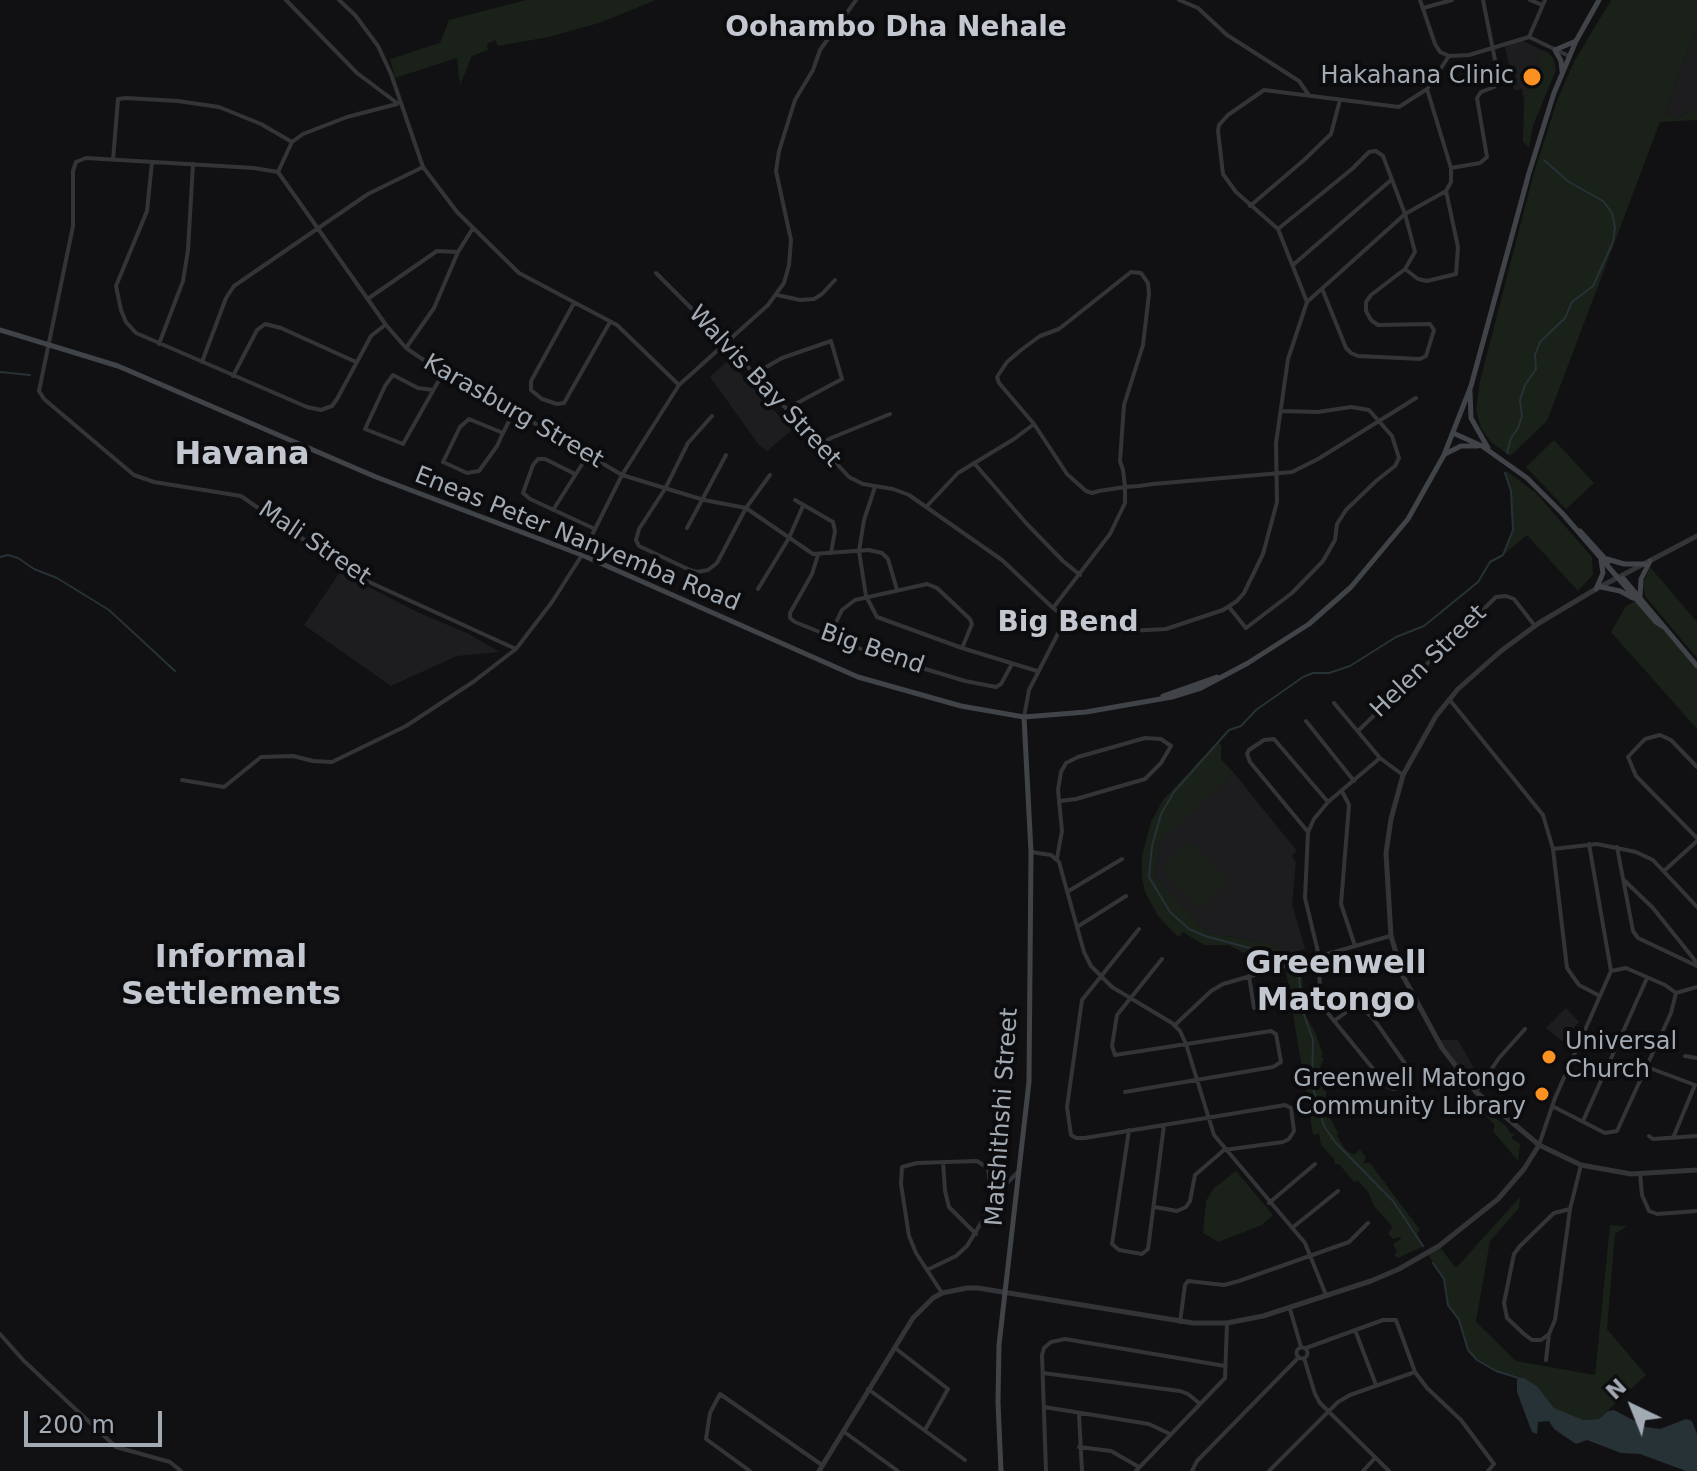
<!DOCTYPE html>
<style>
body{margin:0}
#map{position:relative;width:1697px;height:1471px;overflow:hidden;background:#111113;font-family:"DejaVu Sans",sans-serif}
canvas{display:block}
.north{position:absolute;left:1593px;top:1367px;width:80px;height:80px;-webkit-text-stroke:6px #0c0c0e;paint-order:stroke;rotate:317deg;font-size:22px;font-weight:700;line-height:32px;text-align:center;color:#a2aab4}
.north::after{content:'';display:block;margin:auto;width:28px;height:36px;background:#a2aab4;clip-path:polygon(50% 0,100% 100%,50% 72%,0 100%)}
.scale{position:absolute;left:24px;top:1411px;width:138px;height:36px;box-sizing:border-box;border:4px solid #a2aab4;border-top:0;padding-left:10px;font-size:24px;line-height:28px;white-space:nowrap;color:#a2aab4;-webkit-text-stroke:6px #0c0c0e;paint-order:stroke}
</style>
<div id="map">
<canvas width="1697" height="1471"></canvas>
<div class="north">N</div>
<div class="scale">200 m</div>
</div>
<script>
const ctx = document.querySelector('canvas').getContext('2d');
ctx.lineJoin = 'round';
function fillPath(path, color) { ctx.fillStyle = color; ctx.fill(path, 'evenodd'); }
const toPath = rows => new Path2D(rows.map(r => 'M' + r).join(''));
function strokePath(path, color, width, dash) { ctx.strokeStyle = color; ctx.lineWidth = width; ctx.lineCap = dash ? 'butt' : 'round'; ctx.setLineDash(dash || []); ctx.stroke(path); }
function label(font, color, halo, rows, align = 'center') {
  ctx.font = font + ' "DejaVu Sans",sans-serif'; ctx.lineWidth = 8; ctx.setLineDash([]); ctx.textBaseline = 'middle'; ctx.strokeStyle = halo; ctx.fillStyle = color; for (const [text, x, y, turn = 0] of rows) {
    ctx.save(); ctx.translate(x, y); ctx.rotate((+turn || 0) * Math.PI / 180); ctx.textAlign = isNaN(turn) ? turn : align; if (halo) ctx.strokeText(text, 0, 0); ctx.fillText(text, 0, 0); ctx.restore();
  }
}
fillPath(toPath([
 [1697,28,1697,107,1680,117,1672,117,1668,115,1666,108],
 [1523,41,1550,54,1556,70,1549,84,1524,101,1522,89,1514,90,1505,46],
 [728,360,792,430,767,451,759,445,710,377],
 [340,572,415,611,467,633,500,652,457,656,391,686,304,625],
 [1234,773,1297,851,1292,856,1296,862,1292,904,1305,949,1288,955,1271,944,1208,933,1154,876,1158,842],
 [1566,1008,1579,1022,1562,1041,1546,1028],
 [1437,1040,1458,1040,1478,1075,1471,1087]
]), '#1d1d20');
fillPath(toPath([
 [526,0,656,0,599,23,549,37,498,46,495,40,487,44,488,50,472,56,460,85,457,58,395,78,390,59,440,43,449,20],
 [1611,0,1697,0,1697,28,1666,108,1668,115,1680,117,1697,107,1697,120,1660,122,1547,421,1510,456,1491,442,1481,428,1476,411,1480,381,1533,176,1558,98,1575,60],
 [1544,50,1553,58,1556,70,1533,126,1529,147,1523,142,1524,101,1544,65,1538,61],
 [1554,440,1594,483,1566,509,1526,467],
 [1505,470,1536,493,1592,557,1593,575,1578,591,1527,535,1503,555,1513,530,1511,491],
 [1650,567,1697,622,1697,658,1645,596,1643,583],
 [1637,600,1697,666,1697,729,1611,632,1626,606],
 [1217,742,1221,745,1221,759,1234,773,1159,842,1154,876,1208,933,1272,944,1288,955,1299,951,1301,956,1269,965,1228,945,1204,945,1183,932,1178,937,1158,916,1145,892,1142,878,1142,856,1151,822,1163,800],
 [1190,841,1229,881,1200,909,1161,869],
 [1298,967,1302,978,1306,1016,1315,1032,1323,1054,1321,1057,1324,1058,1319,1070,1319,1076,1323,1078,1323,1090,1326,1091,1327,1106,1325,1108,1338,1133,1337,1136,1346,1150,1354,1155,1360,1149,1366,1158,1363,1163,1370,1163,1420,1230,1417,1234,1424,1246,1398,1258,1394,1255,1397,1252,1393,1244,1401,1239,1400,1237,1393,1239,1388,1234,1392,1228,1391,1225,1374,1206,1368,1192,1358,1181,1354,1182,1339,1164,1335,1164,1334,1159,1321,1145,1319,1134,1313,1135,1310,1115,1312,1113,1306,1095,1306,1086,1302,1086,1295,1077,1303,1075,1286,971],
 [1486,1111,1506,1126,1510,1133,1515,1134,1511,1138,1520,1144,1518,1161,1493,1131,1495,1125,1483,1113],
 [1236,1171,1273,1215,1262,1225,1218,1242,1203,1233,1206,1201,1214,1188],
 [1520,1197,1519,1208,1490,1241,1476,1322,1516,1361,1595,1375,1610,1225,1627,1226,1615,1234,1607,1329,1646,1375,1599,1419,1583,1420,1567,1415,1554,1408,1537,1386,1524,1378,1496,1371,1477,1360,1468,1350,1459,1320,1448,1305,1444,1279,1427,1253,1439,1246,1456,1268]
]), '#192119');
fillPath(toPath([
 [1517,1378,1524,1378,1537,1386,1554,1408,1583,1420,1599,1419,1608,1411,1614,1410,1646,1427,1660,1429,1686,1419,1692,1421,1697,1434,1697,1471,1686,1471,1640,1454,1621,1453,1587,1440,1576,1444,1554,1429,1549,1421,1538,1422,1537,1434,1532,1432,1517,1392]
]), '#273237');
strokePath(toPath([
 [0,372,30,375],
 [1507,453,1511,438,1518,428,1522,416,1520,400,1525,385,1536,369,1535,355,1540,342,1565,318,1572,302,1593,286,1613,242,1615,227,1612,213,1603,201,1569,182,1544,160],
 [0,557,8,555,18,558,34,569,57,578,109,610,175,671],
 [1286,958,1205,936,1189,929,1170,912,1149,877,1152,846,1161,814,1174,792,1229,730,1241,726,1256,710,1303,677,1313,673,1329,673,1350,666,1396,637,1424,626,1478,582,1490,562,1503,555,1513,530,1511,491,1505,473],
 [1295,968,1299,977,1302,1009,1313,1040,1312,1085,1324,1126,1335,1142,1393,1201,1423,1246],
 [1433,1263,1444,1279,1448,1305,1459,1320,1468,1350,1477,1360,1496,1371,1522,1379]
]), '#273237', 2);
strokePath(toPath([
 [286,0,357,73,397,103],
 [339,0,355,15,378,46,391,74,423,167,457,212,519,273,617,325,678,384],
 [1179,0,1198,8,1227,35,1299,81,1308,94],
 [1420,0,1435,44,1440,52,1449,56],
 [1530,0,1542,5],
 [1423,8,1452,0],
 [1529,37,1545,0],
 [113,160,118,99,126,98,178,101,219,107,261,124,292,142],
 [152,162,147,211,116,286,121,310,126,322,136,333,307,407,321,410,332,406,337,399,371,336,385,325],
 [1451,168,1480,163,1487,157,1477,98,1481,92,1494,87,1499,80,1483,0],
 [278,172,292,142,303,134,347,117,397,104],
 [1250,206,1304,160,1331,134,1340,100],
 [1278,229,1352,169,1369,152,1376,151,1383,156,1405,214,1415,252,1405,269,1371,295,1366,302,1366,311,1371,320,1378,325,1430,324,1434,330,1426,356,1420,359,1358,356,1351,353,1346,348,1323,291],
 [1293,265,1391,180],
 [1405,269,1418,279,1427,281,1456,274,1458,247,1446,191],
 [656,273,726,343,849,477,863,484,893,489,909,495,1002,560,1053,608,1076,624,1086,629,1111,632,1166,629,1223,610,1237,601,1244,593,1263,554,1277,502,1276,443,1288,359,1307,302,1405,214,1446,191,1451,182,1451,168,1427,89],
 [777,295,800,300,814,299,822,294,835,280],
 [369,298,437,251,458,252],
 [1307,302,1278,229,1236,192,1223,174,1218,131,1219,125,1228,115,1264,90,1399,107,1427,89,1449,56,1469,55,1529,37,1569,56],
 [574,303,531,381,531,390,542,399,557,404,564,403,610,322],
 [159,344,183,281,188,250,193,164],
 [406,348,434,308,458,252,473,228],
 [202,362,226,298,234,286,368,194,423,167],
 [754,374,782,358,831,341,842,379,786,409],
 [233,376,257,330,265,324,281,328,356,362],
 [433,390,418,388,393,375,385,386,365,429,403,444,443,373],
 [712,416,688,443,665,489,639,529,636,540,639,546,690,570,697,572,708,570,717,563,746,508,770,475],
 [503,433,469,419,460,427,443,462,467,473,479,471,497,446,503,433,514,411],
 [819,445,831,438,890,414],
 [974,463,1026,523,1063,561,1080,575],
 [575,474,545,459,538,459,533,465,523,493,530,499,595,529],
 [875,487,864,520,859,551,866,596,877,617,962,648,1037,671],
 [795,500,833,522,835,531,831,553],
 [926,507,958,473,1014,439,1034,424],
 [553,510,588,455],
 [687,528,726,455],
 [818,555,812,574,790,613,790,618,795,622,866,651,965,681,996,687,1001,684,1012,664],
 [758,589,789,538,803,506],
 [1229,607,1246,628,1292,593,1323,561,1335,540,1337,524,1346,510,1376,481,1395,466,1399,458,1392,436,1369,410,1351,407,1318,412,1281,411],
 [1053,608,1110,534,1125,503,1125,487,1123,470,1120,461,1124,405,1143,345,1149,294,1148,283,1141,273,1131,272,1059,329,1040,336,1021,350,1007,362,997,377,999,383,1034,424,1067,474,1086,491,1092,493,1099,491,1125,487,1139,486,1153,484,1292,472,1318,459,1416,398],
 [829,637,842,610,855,600,927,584,937,588,970,619,972,624,962,648],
 [516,649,356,576,241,496,154,482,134,475,44,399,39,391,73,226,73,171,76,162,86,158,254,168,278,172,386,325,406,348,443,373,514,411,622,475,704,500,746,508,813,554,869,550,882,553,888,559,897,590],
 [1449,699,1543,815,1553,849,1567,968,1579,985,1598,995],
 [1334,703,1380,758,1403,775],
 [1024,717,1029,690,1066,618],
 [1306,721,1354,781],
 [1359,730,1496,597,1506,596,1514,599,1535,626],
 [1697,767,1671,740,1660,735,1645,739,1628,757,1636,776,1697,838],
 [182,780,224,787,261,757,293,756,313,761,332,762,406,726,473,682,516,649,552,602,582,555,622,475,679,385,768,305,784,283,789,265,791,240,776,171,779,151,795,100,813,70,820,50,856,0],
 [1343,793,1349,805,1341,904,1355,946],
 [1308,832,1250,762,1247,754,1249,750,1264,740,1274,739,1328,802],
 [1617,847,1633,931,1638,938,1697,966],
 [1553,849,1597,844,1636,852,1653,860,1697,907],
 [1031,852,1051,855,1059,862,1084,952,1091,966,1112,987,1172,1023,1180,1031,1186,1044,1214,1135,1305,1243,1326,1295],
 [1057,858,1062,831,1058,790,1061,772,1066,763,1078,757,1145,738,1161,739,1171,746,1161,763,1145,779,1076,799,1060,801],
 [1664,871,1697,841],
 [1625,881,1653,908,1697,963],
 [1067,892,1122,859],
 [1077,927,1126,896],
 [1139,929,1082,1000,1067,1107,1071,1135,1076,1138,1085,1138,1285,1105,1291,1108,1294,1131,1289,1139,1283,1142,1224,1150,1195,1175,1190,1201,1186,1207,1177,1211,1155,1207],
 [1249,976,1254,1008],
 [1676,993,1697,987],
 [1334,1021,1352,1008,1361,1006,1375,1021,1411,1072,1411,1077,1394,1089,1388,1087,1326,1011,1320,996,1319,956,1305,898,1308,832,1314,819,1328,802,1380,758],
 [1175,1025,1211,991,1223,984,1390,936],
 [1685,1056,1697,1058],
 [1647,1067,1695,1085],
 [1125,1092,1273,1067,1281,1062,1276,1034,1271,1031,1115,1055,1112,1046,1117,1015,1162,959],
 [1476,1092,1499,1058,1525,1029],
 [1552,1106,1605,1133,1617,1131,1671,1013,1676,993,1665,985,1626,968,1611,971],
 [1583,1121,1647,978],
 [1129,1130,1112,1244,1119,1250,1142,1254,1148,1249,1164,1125],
 [1649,1136,1653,1139,1697,1136],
 [1673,1138,1695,1085],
 [1539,1145,1555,1098,1611,971,1589,844],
 [943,1162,945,1191,949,1207,976,1234],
 [1640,1173,1642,1195,1649,1211,1657,1214,1697,1211],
 [1269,1203,1315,1164],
 [1292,1228,1338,1191],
 [927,1270,956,1256,967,1246,987,1213,992,1198,1018,1172],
 [942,1293,916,1253,909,1236,901,1184,902,1167,917,1163,977,1161,988,1168,990,1183,996,1192],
 [1290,1309,1301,1347],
 [1180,1322,1185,1285,1188,1281,1224,1285,1239,1281,1349,1242,1368,1223],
 [1355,1330,1376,1385],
 [0,1334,24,1361,116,1447,170,1462,181,1471],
 [1549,1334,1541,1340,1532,1340,1524,1334,1507,1318,1504,1303,1514,1254,1520,1246,1554,1213,1570,1209],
 '1296.5 1353a5.5 5.5 0 1 1 11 0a5.5 5.5 0 1 1-11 0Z',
 [895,1348,948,1389,925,1430],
 [1306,1348,1383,1320,1396,1320,1415,1372,1427,1388,1461,1420,1494,1464,1488,1471],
 [1304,1358,1315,1394,1320,1403,1389,1471],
 [1546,1360,1549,1334,1555,1320,1570,1209,1581,1165],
 [1043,1373,1180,1391,1188,1394,1199,1403],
 [868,1389,965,1460],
 [1044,1407,1149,1424,1170,1434],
 [1079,1414,1082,1471],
 [843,1431,898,1471],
 [1079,1447,1111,1451,1139,1467],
 [750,1471,706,1439,710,1413,720,1394,822,1465],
 [1046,1471,1042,1355,1044,1348,1051,1342,1065,1339,1225,1366],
 [1136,1471,1225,1378,1227,1323],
 [1192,1471,1197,1461,1299,1357],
 [1269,1471,1338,1402,1350,1395,1415,1372],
 [1363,1471,1375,1458]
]), '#323438', 4);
strokePath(toPath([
 [1697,536,1596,589,1539,623,1501,651,1458,689,1436,716,1403,775,1391,819,1386,853,1391,936,1403,976,1442,1048,1476,1092,1539,1145,1581,1165,1631,1174,1697,1170],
 [819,1471,913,1318,933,1298,942,1293,967,1288,978,1288,1193,1323,1227,1323,1263,1316,1371,1281,1399,1269,1439,1246,1498,1199,1524,1169,1539,1145]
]), '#323438', 5);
strokePath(toPath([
 [1562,71,1561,61,1555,50,1576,41],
 [0,330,118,366,376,477,582,555,858,677,961,706,1024,717,1086,712,1172,697,1201,688,1248,663,1309,624,1351,587,1408,519,1444,455,1471,386,1529,173,1554,93,1576,41,1599,0],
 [1470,391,1471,418,1488,448],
 [1453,433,1482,446,1527,478,1562,513,1656,622,1662,626],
 [1445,454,1461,446,1478,446],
 [1580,531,1608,562],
 [1607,559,1624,564,1644,564],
 [1623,578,1697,666],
 [1601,587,1620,591,1633,598],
 [1596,589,1603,573,1601,560],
 [1640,597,1641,579,1650,561],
 [1163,696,1217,677],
 [1001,1471,998,1402,999,1345,1029,1082,1031,852,1024,717]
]), '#404348', 5);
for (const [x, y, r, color] of [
 [1532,77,10,"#fa9121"],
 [1549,1057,8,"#fa9121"],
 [1542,1094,8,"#fa9121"]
]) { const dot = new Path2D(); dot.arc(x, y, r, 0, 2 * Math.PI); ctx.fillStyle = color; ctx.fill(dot); strokePath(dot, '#0c0c0e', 3); }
label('24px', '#a2aab4', '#0c0c0e', [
 ["Hakahana Clinic",1514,77],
 ["Universal",1565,1043,"left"],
 ["Church",1565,1071,"left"],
 ["Greenwell Matongo",1526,1080],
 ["Community Library",1526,1108]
], 'right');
label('24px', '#a2aab4', '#0c0c0e', [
 ["Walvis Bay Street",764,387,47],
 ["Karasburg Street",513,412,30],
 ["Eneas Peter Nanyemba Road",577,540,22],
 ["Mali Street",314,544,34],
 ["Big Bend",872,650,19],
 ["Helen Street",1429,662,-44],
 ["Matshithshi Street",1003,1117,-86]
]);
label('bold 28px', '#c3c8d0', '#0c0c0e', [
 ["Oohambo Dha Nehale",896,29],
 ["Big Bend",1068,624]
]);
label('bold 32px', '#c3c8d0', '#0c0c0e', [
 ["Havana",242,456],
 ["Informal",231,959],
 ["Settlements",231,996],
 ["Greenwell",1336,965],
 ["Matongo",1336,1002]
]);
</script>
